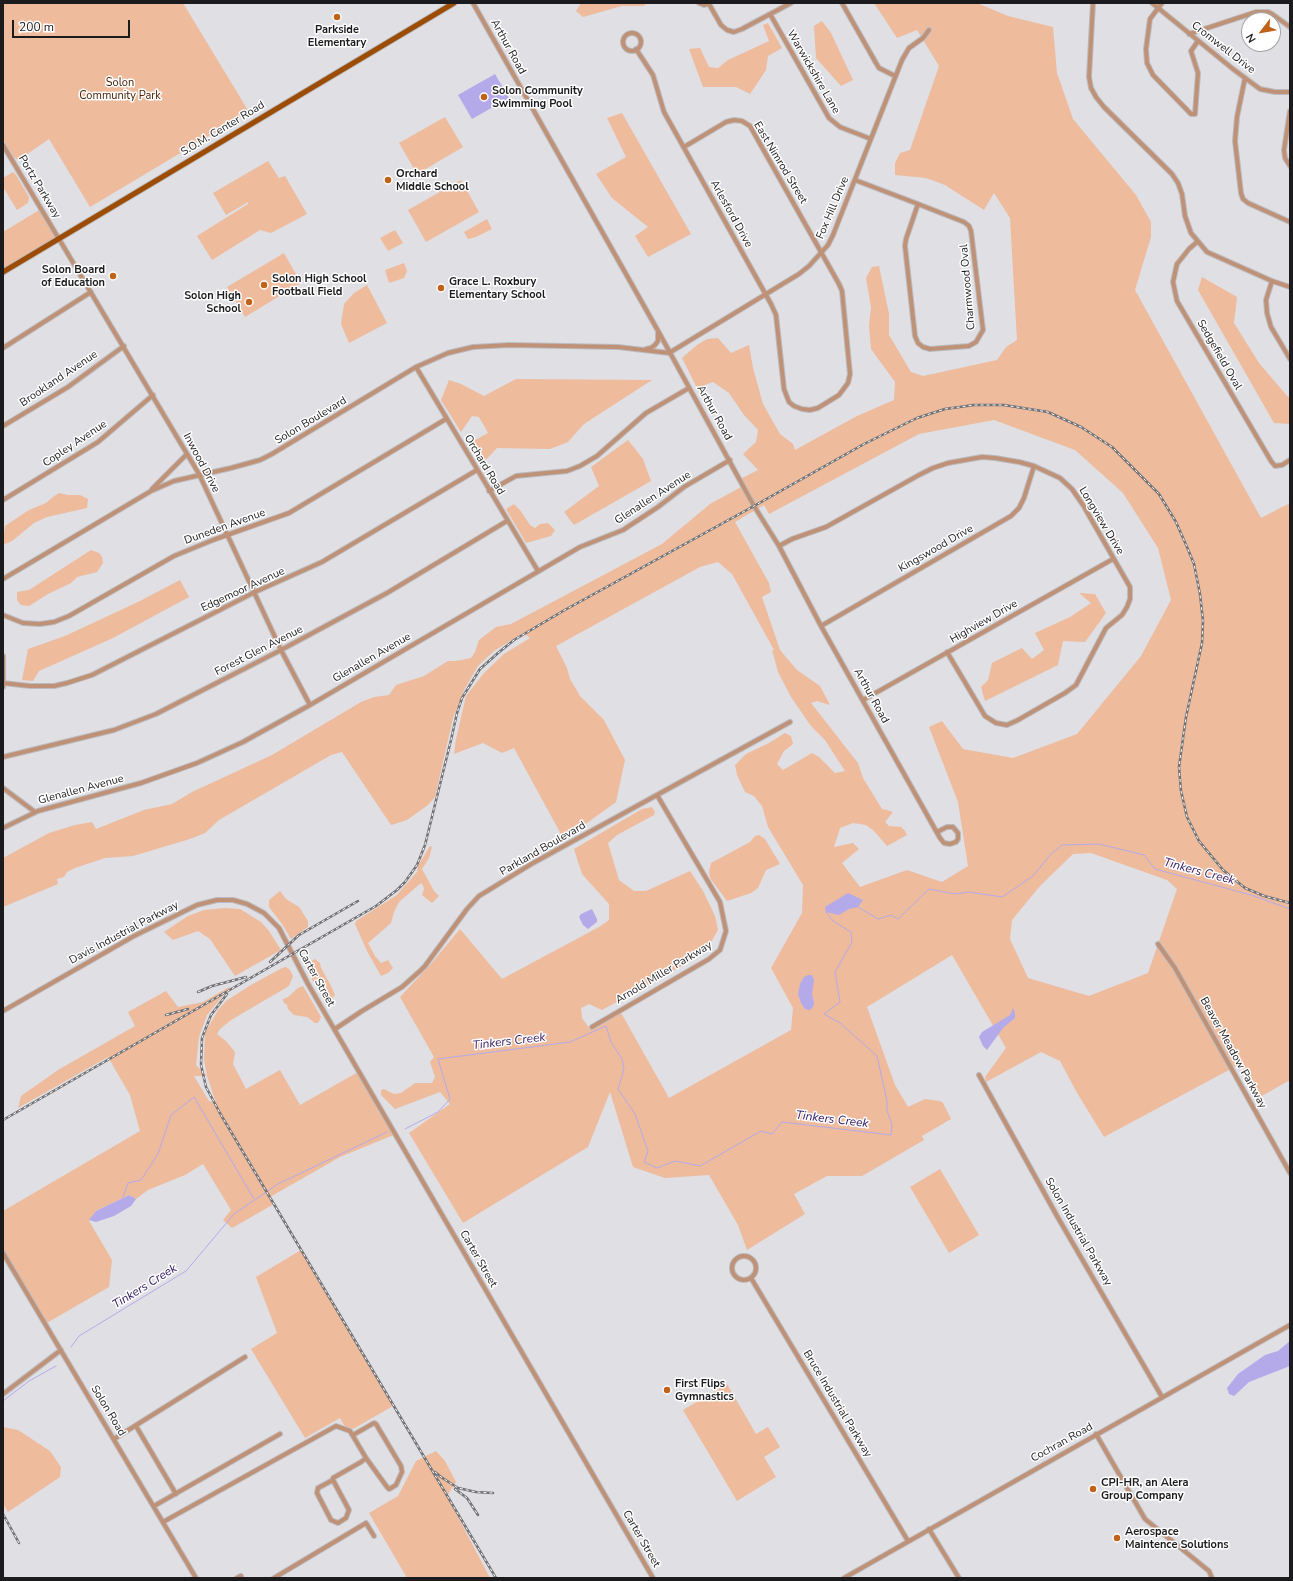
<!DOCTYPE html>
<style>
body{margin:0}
#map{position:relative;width:1293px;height:1581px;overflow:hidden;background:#dfdfe4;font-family:"Nunito Sans",sans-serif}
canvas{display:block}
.frame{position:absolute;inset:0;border:4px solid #1b1b1d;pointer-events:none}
.north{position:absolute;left:1241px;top:12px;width:40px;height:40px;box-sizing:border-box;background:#fff;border:1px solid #a4a4a5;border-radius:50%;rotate:239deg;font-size:11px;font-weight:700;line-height:16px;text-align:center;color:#1b1b1d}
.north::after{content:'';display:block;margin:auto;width:14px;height:18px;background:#c06218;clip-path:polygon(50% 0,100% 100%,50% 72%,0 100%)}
.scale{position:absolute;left:12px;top:20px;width:118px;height:18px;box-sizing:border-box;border:2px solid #1b1b1d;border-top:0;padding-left:5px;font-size:12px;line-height:14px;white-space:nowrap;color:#1b1b1d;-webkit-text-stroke:3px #fff;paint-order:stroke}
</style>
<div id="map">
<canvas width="1293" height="1581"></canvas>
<div class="frame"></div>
<div class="north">N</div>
<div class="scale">200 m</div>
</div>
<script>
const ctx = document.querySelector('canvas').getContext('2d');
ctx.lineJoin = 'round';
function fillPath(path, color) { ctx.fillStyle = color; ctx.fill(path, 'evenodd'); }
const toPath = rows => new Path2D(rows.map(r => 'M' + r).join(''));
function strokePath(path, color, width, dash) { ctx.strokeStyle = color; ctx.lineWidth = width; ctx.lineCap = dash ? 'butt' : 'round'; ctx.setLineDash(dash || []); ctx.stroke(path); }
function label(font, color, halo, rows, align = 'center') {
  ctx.font = font + ' "Nunito Sans",sans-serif'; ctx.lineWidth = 3; ctx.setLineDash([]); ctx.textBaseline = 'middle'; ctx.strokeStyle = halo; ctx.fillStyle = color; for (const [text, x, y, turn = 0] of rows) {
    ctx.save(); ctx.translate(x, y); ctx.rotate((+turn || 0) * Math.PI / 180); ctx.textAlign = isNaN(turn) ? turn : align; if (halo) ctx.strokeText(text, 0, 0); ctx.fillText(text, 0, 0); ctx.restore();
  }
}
fillPath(toPath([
 [3,3,183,3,249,112,90,207,49,139,19,160,14,158,3,139],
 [581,3,646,3,644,6,622,6,583,17,576,11],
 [874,3,977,3,1008,16,1053,27,1057,73,1073,119,1136,195,1151,222,1151,237,1135,290,1261,518,1290,503,1290,1080,1260,1097,1240,1064,1104,1137,1076,1091,1060,1061,1041,1052,986,1082,985,1077,1006,1048,952,955,867,1007,895,1085,908,1107,925,1099,940,1101,943,1103,951,1119,922,1136,924,1140,862,1176,827,1176,794,1194,805,1214,747,1250,738,1225,709,1175,665,1178,633,1167,610,1092,588,1147,463,1223,409,1133,450,1104,440,1092,395,1109,381,1095,381,1090,384,1089,394,1094,401,1093,415,1083,432,1083,435,1077,430,1062,434,1057,400,997,430,965,460,929,502,979,599,927,609,920,609,904,582,874,574,849,642,809,652,807,655,812,654,815,617,835,608,843,619,880,634,891,646,891,690,871,703,891,715,916,718,930,707,949,698,957,602,1010,589,1004,581,1008,582,1018,590,1029,620,1011,669,1098,791,1030,793,1008,771,968,802,913,803,885,768,827,762,806,754,796,745,792,737,775,735,765,746,754,769,743,785,733,791,736,793,744,784,751,777,764,783,770,812,753,819,757,835,773,845,771,825,740,811,726,791,697,778,672,772,650,774,650,732,574,718,562,700,567,556,646,567,668,570,679,580,696,604,720,625,760,616,802,573,833,562,836,514,748,502,753,483,743,454,754,456,739,466,696,484,673,504,654,530,638,523,633,494,651,478,666,464,690,453,718,435,797,428,805,407,820,391,825,342,752,331,755,219,820,205,833,190,839,133,856,105,858,75,868,67,872,64,877,57,879,58,884,3,907,3,858,49,833,75,825,92,822,96,829,144,810,172,804,192,792,272,755,361,702,374,697,389,695,396,685,424,676,448,661,456,661,471,658,475,652,479,640,496,627,511,624,662,544,710,504,743,486,740,479,758,470,743,454,756,442,758,430,744,415,729,393,713,382,697,388,682,358,697,345,707,339,718,338,731,353,749,345,753,368,763,404,780,434,793,444,795,450,857,416,894,400,895,382,871,349,869,325,871,307,866,278,872,267,879,266,889,314,889,335,911,372,923,376,997,360,1006,347,1017,340,1010,218,994,193,984,210,945,185,926,178,895,175,895,163,900,153,910,150,939,66,917,30,897,38],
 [994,420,1075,450,1123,493,1158,548,1171,600,1141,656,1077,734,1013,758,963,749,942,721,929,727,958,802,968,866,942,882,907,870,860,887,842,863,859,849,853,843,834,847,840,828,853,823,866,825,874,831,887,846,907,835,905,831,901,827,889,826,885,822,893,812,887,810,882,809,863,778,858,763,811,703,817,701,830,705,820,686,797,670,780,650,762,597,771,592,769,583,735,522,764,505,769,514,919,434],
 [1091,853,1167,880,1177,889,1148,973,1089,996,1028,978,1010,939,1012,920,1040,886,1073,854],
 [822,21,831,33,853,80,841,86,816,58,814,26],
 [768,23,782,48,768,56,766,70,750,94,736,87,703,87,689,49,700,48,709,67,718,68,728,60,769,41,763,25],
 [622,113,691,234,648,257,635,236,648,227,612,198,596,174,626,157,607,118],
 [445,117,463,147,417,174,399,143],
 [268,161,279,178,285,176,307,214,271,233,260,230,212,260,197,236,248,204,248,202,226,215,213,193],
 [13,172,16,175,29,197,28,203,17,210,3,187,3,178],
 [461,180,479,212,426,242,408,210],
 [41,209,59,239,3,272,3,232],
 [487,219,492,229,476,237,468,239,464,232],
 [395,230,403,243,388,251,380,238],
 [284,253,301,283,245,317,227,287],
 [404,263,407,271,404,278,389,283,385,270],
 [1202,277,1237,297,1234,323,1259,363,1288,397,1290,397,1290,424,1274,423,1198,290],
 [367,285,387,323,349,343,341,324,344,304,354,293],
 [516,379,652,380,584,424,568,442,550,449,497,448,481,465,468,444,488,433,479,417,472,416,461,432,441,400,449,380,461,384,484,396],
 [628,440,643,459,651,481,574,525,564,512,599,486,591,467],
 [59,493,68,495,80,495,88,499,87,508,47,517,34,523,12,541,5,544,3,543,5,526,29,510,46,503,53,497],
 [514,504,520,510,530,525,535,528,540,524,548,523,555,530,551,536,526,543,506,509],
 [91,550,99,553,102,557,103,563,97,572,77,577,71,583,48,594,29,606,21,605,17,600,17,592,29,590],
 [180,580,189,597,113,638,39,671,33,681,22,680,28,649,65,636,140,601],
 [1079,593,1095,594,1106,613,1085,642,1063,641,1058,665,985,701,981,687,988,680,992,663,1022,648,1032,659,1044,650,1035,633,1070,617,1091,603],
 [759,835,765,839,780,864,766,870,758,888,751,893,727,901,710,878,709,872,711,863,750,842,755,836],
 [430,846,432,847,429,858,422,869,434,891,439,896,432,903,422,895,424,889,423,885,421,883,399,902,394,912,391,923,368,943,375,956,381,963,388,960,393,968,388,973,381,976,367,951,355,924,356,921,397,895,402,889,417,872,418,866],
 [280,891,286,899,299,907,308,921,308,927,291,939,282,924,269,907,269,900],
 [225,908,240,909,261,922,269,931,281,950,235,976,210,939,198,931,173,940,164,932,188,916,204,910],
 [315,959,320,963,321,968,331,986,335,995,332,998,328,999,313,981,309,973,307,968,308,963],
 [286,967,290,970,293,976,289,986,231,1020,220,1029,217,1034,226,1041,235,1052,233,1064,246,1089,280,1070,300,1105,360,1071,396,1134,340,1157,270,1197,274,1204,232,1228,223,1220,231,1210,203,1164,185,1175,148,1190,136,1199,129,1195,96,1211,89,1221,112,1260,109,1287,45,1324,3,1253,3,1211,140,1131,130,1095,108,1057,18,1108,21,1096,58,1070,135,1026,128,1012,166,991,178,1007,203,1002,231,986,207,1015,199,1037,196,1065,207,1076,204,1060,205,1033,218,1010,226,1001,251,985,282,968],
 [194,1076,207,1076,216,1103,209,1101],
 [303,986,321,1017,318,1023,315,1023,307,1017,294,1015,288,1009,287,1005,283,1002,283,999,288,997,298,988],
 [940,1169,979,1235,949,1253,910,1187],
 [301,1250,393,1406,353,1429,345,1427,340,1418,305,1438,251,1349,277,1333,256,1277],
 [727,1384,756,1434,768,1427,780,1447,764,1457,776,1477,737,1501,683,1410],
 [3,1427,18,1430,50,1451,61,1467,60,1477,8,1512,3,1504],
 [436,1451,445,1461,456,1482,447,1496,490,1578,407,1578,369,1513,398,1496,416,1461]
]), '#eebb9d');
fillPath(toPath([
 [495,74,509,98,472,119,458,95],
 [848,893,863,900,858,907,849,909,839,915,826,912,825,907],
 [592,909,597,919,597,922,588,929,583,925,579,917,581,914],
 [808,975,812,975,814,980,812,994,814,1003,813,1007,810,1010,805,1009,801,1003,798,994,800,984,804,977],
 [1013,1008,1015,1013,1015,1018,1003,1028,987,1050,983,1046,979,1037,982,1032,1010,1015],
 [129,1195,136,1199,131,1206,114,1216,96,1222,89,1220,96,1211],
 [1290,1341,1290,1366,1249,1382,1234,1396,1229,1394,1227,1388,1238,1374,1265,1355,1278,1351]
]), '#b4aaea');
strokePath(toPath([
 [858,907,878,919,891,915,898,919,929,889,955,894,969,892,1002,897,1033,876,1050,855,1062,845,1099,844,1144,855,1155,869,1251,895,1290,909],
 [405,1129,438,1112,450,1099,438,1059,570,1042,606,1026,611,1042,622,1059,624,1069,618,1089,635,1114,648,1151,644,1162,657,1168,675,1161,700,1166,761,1131,772,1134,782,1122,891,1135,892,1124,887,1111,887,1101,877,1056,840,1023,824,1014,840,1002,835,972,852,942,851,932,833,921,826,912],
 [123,1197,128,1183,141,1180,158,1154,171,1115,194,1097,254,1199],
 [71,1347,79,1336,186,1271,234,1214,278,1184,387,1132],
 [3,1401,29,1381,56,1366]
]), '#b4aaea', 1);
const minor = toPath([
 [473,3,657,329,754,506,779,546,821,626,940,838,944,843,950,844,956,842,958,839,958,833,953,827,947,827,937,832],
 [699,3,704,5,710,3],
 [842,3,876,63,879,68,895,76],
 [1093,3,1089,77,1091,88,1096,97,1104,107,1172,174,1178,183,1182,194,1185,216,1191,233,1207,252,1272,281,1290,287],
 [1152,3,1233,69,1260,89,1275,92,1290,92],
 [1162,3,1150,19,1146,49,1147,63,1153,75,1191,114,1195,114,1198,73,1191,51,1198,41],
 [709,4,721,25,727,30,734,32,742,29,791,3],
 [770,14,829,118,840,127,871,139],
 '623 42a9 9 0 1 1 18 0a9 9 0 1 1-18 0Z',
 [1189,34,1256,12,1268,12,1272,14,1290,27],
 [636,49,653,75,664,112,771,304,776,315,784,389,789,402,794,406,802,409,810,410,818,408,839,395,848,383,850,374,842,291,839,284,750,126,742,121,734,120,726,122,684,147],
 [1245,78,1237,117,1235,141,1241,193,1243,199,1248,203,1290,222],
 [1290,111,1284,150,1285,158,1290,166],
 [3,145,199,474,281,650,310,705],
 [855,180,918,204,964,222,969,226,971,231,983,330,976,342,969,346,930,349,923,347,918,343,915,336,905,246,906,239,918,204],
 [1197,242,1189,249,1177,264,1173,282,1177,301,1271,461,1275,466,1282,465,1290,460],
 [1272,281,1266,300,1267,313,1271,327,1290,359],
 [3,348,91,292],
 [646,349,651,348,655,345,658,341,658,333],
 [669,353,799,274,809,266,828,245,833,235,902,60,909,48,923,38,929,30],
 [416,367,538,571],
 [3,426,68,387,124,346],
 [152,489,187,454],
 [489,491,516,476,567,471,580,466,597,456,646,413,689,388],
 [3,500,98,442,153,395],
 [779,546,792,539,826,527,919,475,933,468,948,463,982,457,995,458,1019,462,1034,466,1060,478,1072,489,1083,505,1130,587,1130,599,1127,607,1122,615,1106,628,1076,685,1065,693,1018,720,1007,725,996,723,985,716,947,652],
 [3,579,151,491,174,481,231,468,260,460,272,454,416,367,448,353,473,347,509,345,618,347,669,353],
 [3,615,23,623,40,624,54,622,69,616,174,556,213,540,289,513,446,419],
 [821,626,1011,516,1019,508,1024,498,1034,466],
 [3,656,3,687],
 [3,683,30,686,54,686,67,683,92,675,255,592,322,562,477,470],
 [863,700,1113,559],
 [3,757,114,730,156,714,281,650,387,593,507,521],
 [3,788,35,812],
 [3,828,38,811,141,783,197,763,243,742,310,705,580,547,623,530,658,507,684,487,730,460],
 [1158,944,1175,968,1290,1173],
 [3,1011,134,936,197,905,217,900,233,900,247,904,264,913,279,928,308,984,653,1578],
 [592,1027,709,959,720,950,726,931,720,902,657,795],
 [335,1029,362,1011,402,987,420,971,425,966,467,909,479,896,533,863,790,722],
 [979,1075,1057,1216,1162,1397],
 [3,1253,196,1578],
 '732 1268a12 12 0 1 1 24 0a12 12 0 1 1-24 0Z',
 [751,1278,908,1541],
 [3,1394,61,1350],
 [136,1426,176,1494],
 [1096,1434,1145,1519,1209,1571,1212,1578],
 [353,1435,374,1423,376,1424,401,1466,402,1472,396,1485,391,1488,389,1489,387,1487,366,1458],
 [114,1439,245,1357],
 [154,1506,280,1434],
 [163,1522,336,1426,350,1431,366,1458,361,1462,333,1478,333,1480,349,1510,346,1518,338,1523,331,1520,317,1493,318,1488,333,1480],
 [929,1529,959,1578],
 [237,1578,241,1576],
 [274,1578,366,1523,374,1536],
 [844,1578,1290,1325]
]);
const major = toPath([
 [3,272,454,3]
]);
strokePath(minor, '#bcbcc0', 6);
strokePath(major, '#bcbcc0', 7);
strokePath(minor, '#bf9176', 4);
strokePath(major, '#9d4c04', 5);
const rail = toPath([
 [270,962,299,935,358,901],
 [198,992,212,986,246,977],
 [227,994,211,1015,202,1038,201,1065,206,1087,221,1115,496,1578],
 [166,1015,188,1009],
 [3,1120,376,906,397,890,405,882,417,865,425,845,451,740,457,713,462,698,480,669,498,653,514,640,563,611,754,506,864,444,917,418,945,409,974,405,1004,405,1048,412,1081,427,1112,447,1159,494,1176,522,1187,547,1194,564,1200,594,1203,621,1202,643,1186,717,1179,767,1181,791,1187,817,1199,841,1223,870,1245,888,1264,896,1290,903],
 [435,1472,441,1477,458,1488,476,1492,493,1493],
 [455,1489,467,1498,478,1515],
 [3,1514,19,1543]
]);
strokePath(rail, '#727275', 2.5);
strokePath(rail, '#fff', 1, [3]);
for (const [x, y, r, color] of [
 [337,17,4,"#c06218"],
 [484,97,4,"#c06218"],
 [388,180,4,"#c06218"],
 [113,276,4,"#c06218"],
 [264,285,4,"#c06218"],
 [441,288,4,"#c06218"],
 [249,302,4,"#c06218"],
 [667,1390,4,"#c06218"],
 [1093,1489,4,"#c06218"],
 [1117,1538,4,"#c06218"]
]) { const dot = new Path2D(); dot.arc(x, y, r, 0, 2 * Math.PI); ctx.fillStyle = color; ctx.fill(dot); strokePath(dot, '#fff', 1.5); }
label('bold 11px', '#1b1b1d', '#fff', [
 ["Parkside",337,30,"center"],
 ["Elementary",337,43,"center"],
 ["Solon Community",492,91],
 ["Swimming Pool",492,104],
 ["Orchard",396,174],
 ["Middle School",396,187],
 ["Solon Board",105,270,"right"],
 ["of Education",105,283,"right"],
 ["Solon High School",272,279],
 ["Football Field",272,292],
 ["Grace L. Roxbury",449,282],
 ["Elementary School",449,295],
 ["Solon High",241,296,"right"],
 ["School",241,309,"right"],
 ["First Flips",675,1384],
 ["Gymnastics",675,1397],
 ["CPI-HR, an Alera",1101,1483],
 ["Group Company",1101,1496],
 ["Aerospace",1125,1532],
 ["Maintence Solutions",1125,1545]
], 'left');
label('11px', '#1b1b1d', '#fff', [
 ["Arthur Road",508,47,61],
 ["Cromwell Drive",1223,48,38],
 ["Warwickshire Lane",813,72,60],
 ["S.O.M. Center Road",223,129,-31],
 ["East Nimrod Street",780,163,59],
 ["Portz Parkway",39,187,59],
 ["Fox Hill Drive",833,208,-67],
 ["Arlesford Drive",731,214,61],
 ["Charmwood Oval",968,287,-95],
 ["Sedgefield Oval",1219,355,60],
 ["Brookland Avenue",59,379,-34],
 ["Arthur Road",714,413,61],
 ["Solon Boulevard",311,421,-31],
 ["Copley Avenue",75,444,-34],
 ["Inwood Drive",201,463,62],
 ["Orchard Road",484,465,59],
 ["Glenallen Avenue",653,498,-33],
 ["Longview Drive",1101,521,59],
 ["Duneden Avenue",225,527,-20],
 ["Kingswood Drive",936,549,-30],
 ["Edgemoor Avenue",243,590,-25],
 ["Highview Drive",984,622,-30],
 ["Forest Glen Avenue",259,651,-27],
 ["Glenallen Avenue",372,658,-30],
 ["Arthur Road",871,696,61],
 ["Glenallen Avenue",81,790,-15],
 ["Parkland Boulevard",543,849,-30],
 ["Davis Industrial Parkway",124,933,-28],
 ["Arnold Miller Parkway",664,973,-31],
 ["Carter Street",316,978,61],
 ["Beaver Meadow Parkway",1233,1053,61],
 ["Solon Industrial Parkway",1078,1232,60],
 ["Carter Street",478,1259,60],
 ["Bruce Industrial Parkway",837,1404,59],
 ["Solon Road",108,1411,59],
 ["Cochran Road",1062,1443,-29],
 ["Carter Street",641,1539,60]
]);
label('11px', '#472002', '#fff', [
 ["Solon",120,83],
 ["Community Park",120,96]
]);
label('italic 12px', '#2f1760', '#fff', [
 ["Tinkers Creek",1199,872,15],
 ["Tinkers Creek",509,1042,-7],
 ["Tinkers Creek",832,1120,7],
 ["Tinkers Creek",145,1287,-32]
]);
</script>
